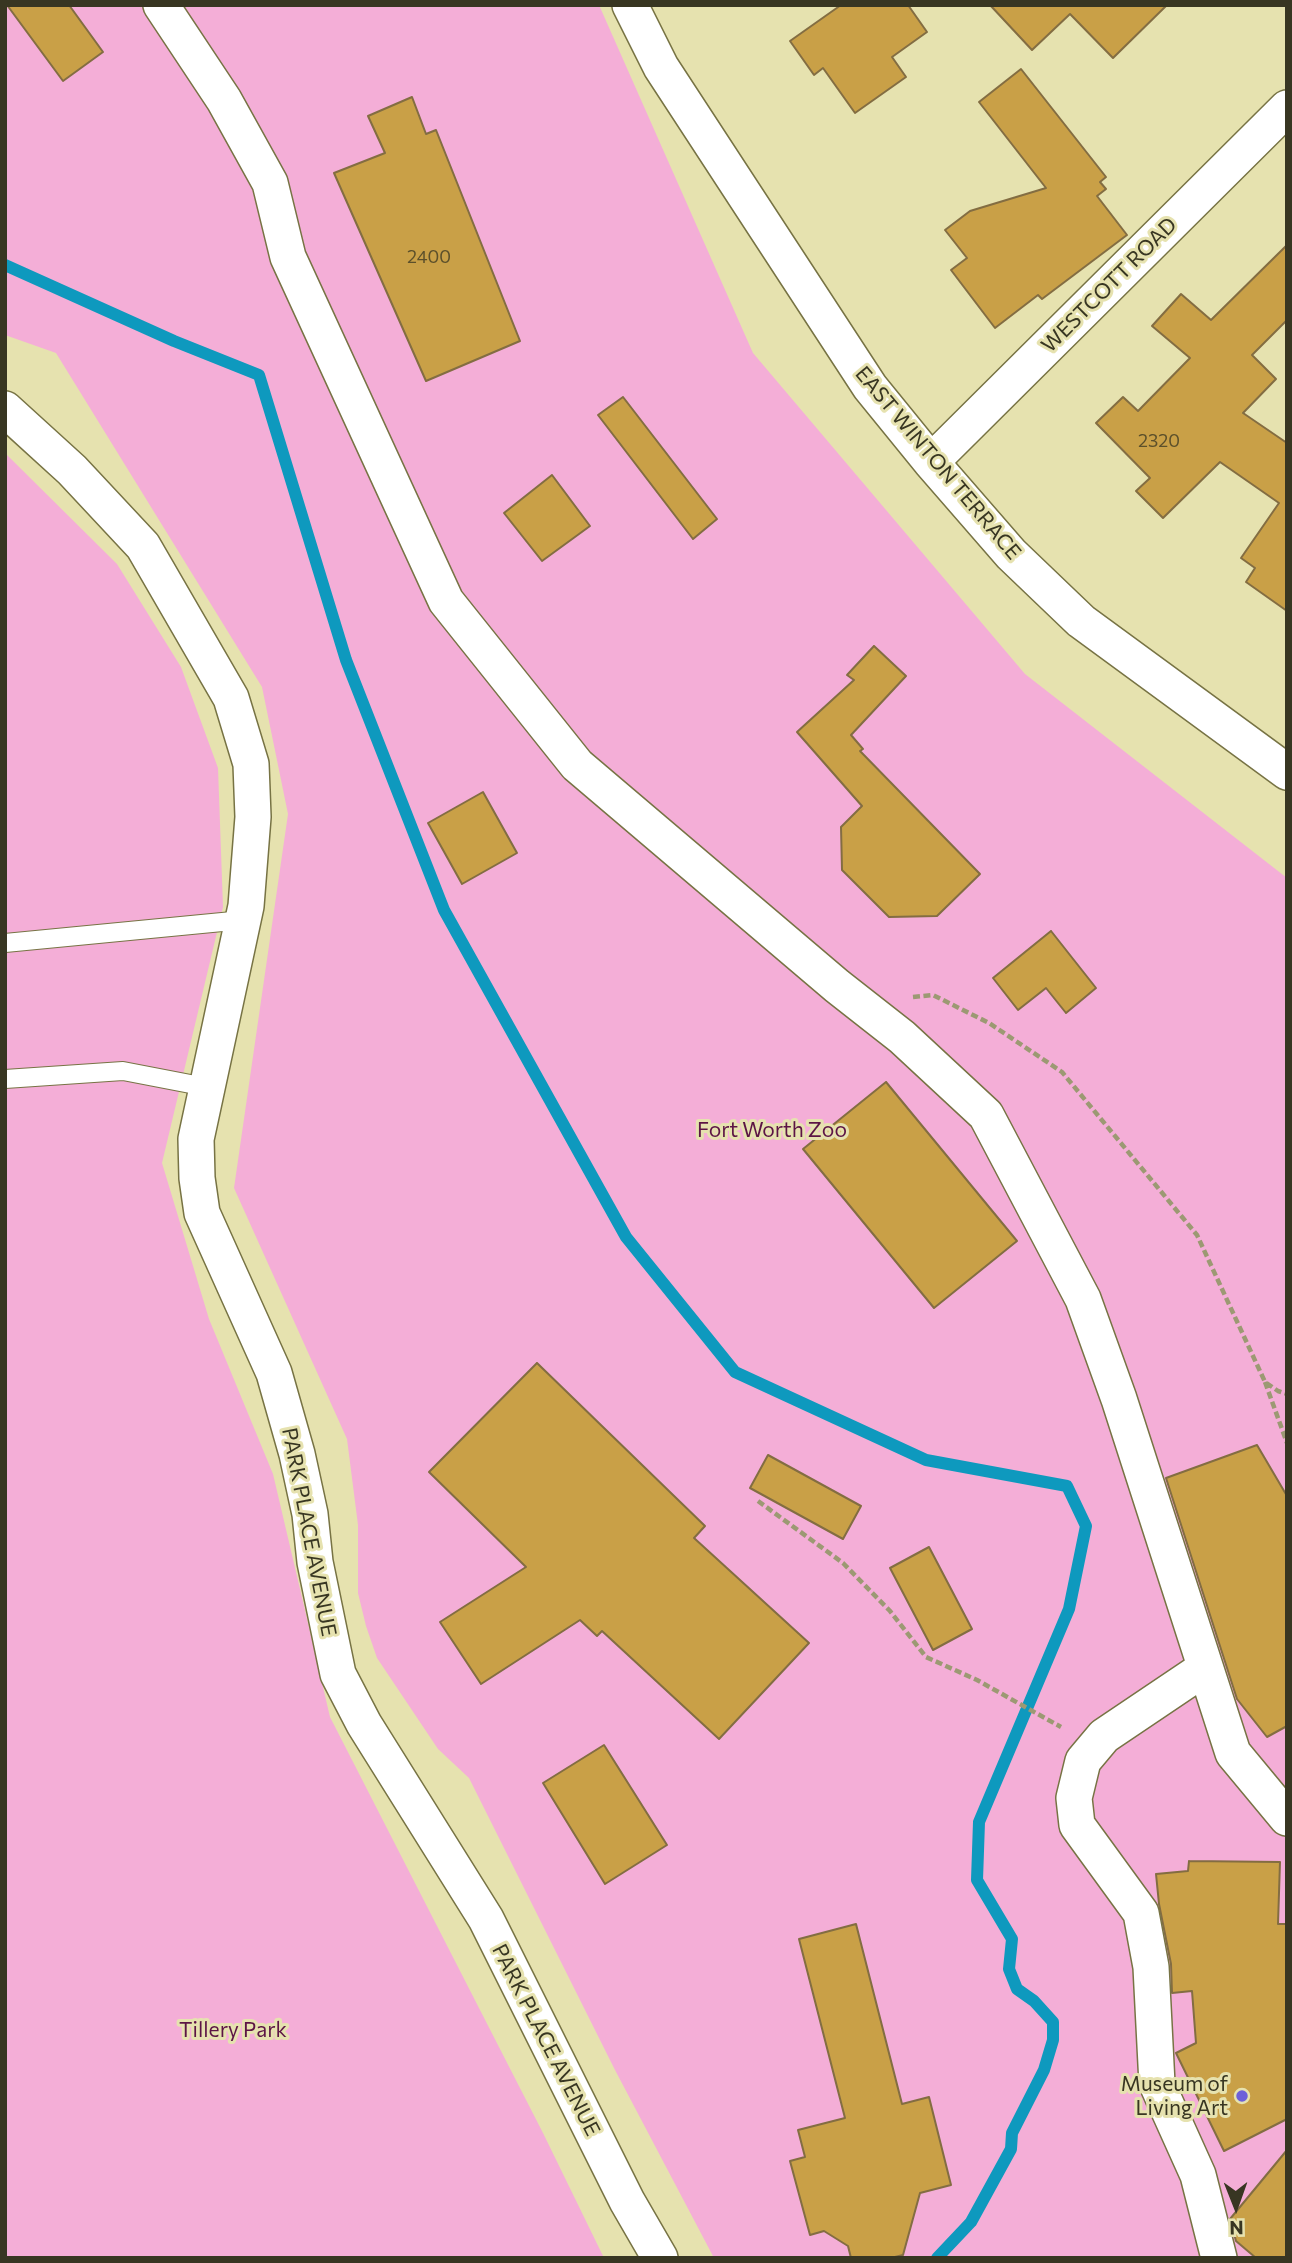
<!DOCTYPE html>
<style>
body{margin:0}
#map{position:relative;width:1292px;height:2263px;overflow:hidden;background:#e6e2af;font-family:Commissioner,sans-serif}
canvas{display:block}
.frame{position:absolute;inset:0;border:7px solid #383622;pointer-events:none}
.north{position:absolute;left:1201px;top:2172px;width:70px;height:70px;-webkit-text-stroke:5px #e6e2af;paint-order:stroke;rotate:179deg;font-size:19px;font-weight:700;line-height:28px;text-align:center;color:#383622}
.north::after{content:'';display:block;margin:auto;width:24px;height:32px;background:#383622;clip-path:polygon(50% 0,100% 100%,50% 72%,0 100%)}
</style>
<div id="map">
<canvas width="1292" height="2263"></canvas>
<div class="frame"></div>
<div class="north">N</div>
</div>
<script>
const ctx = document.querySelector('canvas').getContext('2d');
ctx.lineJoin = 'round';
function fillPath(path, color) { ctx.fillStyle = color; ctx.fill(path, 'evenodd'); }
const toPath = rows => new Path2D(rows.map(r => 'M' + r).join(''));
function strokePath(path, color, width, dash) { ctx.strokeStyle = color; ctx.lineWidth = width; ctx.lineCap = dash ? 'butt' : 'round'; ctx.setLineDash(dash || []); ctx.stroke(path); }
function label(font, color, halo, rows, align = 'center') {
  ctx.font = font + ' Commissioner,sans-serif'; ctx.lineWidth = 6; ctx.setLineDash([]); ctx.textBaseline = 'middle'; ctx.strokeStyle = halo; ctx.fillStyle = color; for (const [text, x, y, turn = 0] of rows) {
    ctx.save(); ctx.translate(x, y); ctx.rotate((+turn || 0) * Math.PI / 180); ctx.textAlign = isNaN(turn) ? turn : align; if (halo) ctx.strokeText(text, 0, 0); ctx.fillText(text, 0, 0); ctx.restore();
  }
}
fillPath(toPath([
 [5,5,599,5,753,353,1025,674,1287,878,1287,2258,714,2258,615,2070,469,1778,438,1749,377,1658,366,1626,358,1593,358,1525,347,1439,234,1188,288,814,262,687,56,353,5,335],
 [5,453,117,564,181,667,218,768,223,907,162,1163,209,1319,273,1474,330,1717,543,2133,604,2258,5,2258]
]), '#f4aed7');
strokePath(toPath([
 [5,265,174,341,259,375,346,660,444,910,626,1237,735,1372,926,1460,1067,1486,1086,1526,1069,1609,979,1822,977,1880,1012,1939,1009,1969,1017,1989,1034,2001,1053,2022,1053,2040,1044,2070,1012,2133,1011,2149,971,2222,937,2258]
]), '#0e99be', 12);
const building = toPath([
 [7,5,69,5,103,52,63,81,7,5],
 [841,5,908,5,927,32,892,57,906,77,855,113,823,68,814,75,790,41,841,5],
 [990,5,1167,5,1113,58,1070,14,1032,50,990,5],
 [1021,69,1106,177,1100,182,1106,189,1097,196,1127,235,1042,299,1038,295,995,328,951,270,967,258,945,230,970,211,1046,188,979,102,1021,69],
 [412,97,426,134,436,130,520,341,426,381,334,173,385,153,368,116,412,97],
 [1287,245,1287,320,1252,355,1276,379,1243,413,1287,443,1287,611,1246,582,1255,568,1241,558,1279,503,1220,462,1163,518,1136,491,1150,478,1096,423,1123,397,1138,411,1190,358,1152,326,1181,294,1211,320,1287,245],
 [623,397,717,519,693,539,598,415,623,397],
 [552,475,590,526,542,561,504,513,552,475],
 [874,646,906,676,851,735,863,749,860,751,980,874,937,916,889,917,842,870,841,827,862,806,797,732,854,680,847,675,874,646],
 [483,792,517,853,462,884,428,823,483,792],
 [1051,931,1096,988,1066,1013,1046,988,1018,1010,993,978,1051,931],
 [886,1082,1017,1241,934,1308,803,1149,886,1082],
 [537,1363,705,1526,694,1538,809,1643,719,1739,602,1631,597,1636,580,1620,481,1684,440,1622,526,1567,429,1472,537,1363],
 [1257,1445,1287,1496,1287,1726,1267,1737,1237,1699,1166,1478,1257,1445],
 [768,1455,861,1506,843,1539,750,1488,768,1455],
 [929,1547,972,1629,933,1650,890,1568,929,1547],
 [604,1745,667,1845,605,1884,543,1783,604,1745],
 [1189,1861,1280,1862,1278,1924,1287,1924,1287,2119,1224,2151,1176,2053,1196,2043,1192,1991,1172,1993,1171,1964,1159,1904,1156,1874,1188,1871,1189,1861],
 [856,1924,902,2104,929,2097,951,2185,920,2193,903,2255,891,2258,851,2258,848,2246,824,2231,810,2235,790,2161,805,2157,798,2130,845,2118,799,1939,856,1924],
 [1287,2150,1287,2258,1256,2258,1236,2241,1230,2219,1287,2150]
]);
fillPath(building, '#c9a047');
strokePath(building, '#836d42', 2);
const lane = toPath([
 [5,943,243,920],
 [5,1079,123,1071,206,1087]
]);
const street = toPath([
 [161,5,224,100,270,183,288,257,446,601,577,765,837,986,902,1037,986,1115,1083,1299,1119,1399,1233,1753,1287,1818],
 [630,5,661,67,870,387,931,462,1011,554,1081,621,1287,772],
 [5,409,72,470,143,546,231,698,251,764,253,817,246,906,196,1139,197,1178,202,1213,274,1373,297,1454,310,1514,315,1562,338,1674,364,1724,486,1919,627,2201,660,2258],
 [931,462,1287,108],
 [1205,1668,1104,1736,1083,1761,1074,1798,1077,1825,1141,1913,1151,1967,1157,2084,1198,2175,1219,2258]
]);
strokePath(lane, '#777344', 20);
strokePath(street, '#777344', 38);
strokePath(toPath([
 [913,997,933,995,989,1023,1062,1072,1197,1235,1265,1382,1278,1391,1287,1394],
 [1265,1382,1287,1443],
 [758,1501,843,1563,890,1611,926,1657,977,1680,1061,1727]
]), '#9c9973', 4.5, [7, 3.5]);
strokePath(lane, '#fff', 18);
strokePath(street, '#fff', 35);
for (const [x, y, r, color] of [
 [1242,2096,7,"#6d60da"]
]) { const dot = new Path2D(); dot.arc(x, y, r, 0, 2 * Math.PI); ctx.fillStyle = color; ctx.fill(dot); strokePath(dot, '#e6e2af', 2.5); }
label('18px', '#5c502b', null, [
 ["2400",429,257],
 ["2320",1159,441]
]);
label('21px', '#383622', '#e6e2af', [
 ["WESTCOTT ROAD",1109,285,-45],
 ["EAST WINTON TERRACE",938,463,50],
 ["PARK PLACE AVENUE",309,1532,79],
 ["PARK PLACE AVENUE",546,2040,63]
]);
label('21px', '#5c1445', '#e6e2af', [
 ["Fort Worth Zoo",772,1130],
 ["Tillery Park",233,2030]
]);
label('21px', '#383622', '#e6e2af', [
 ["Museum of",1228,2084],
 ["Living Art",1228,2108]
], 'right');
</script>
